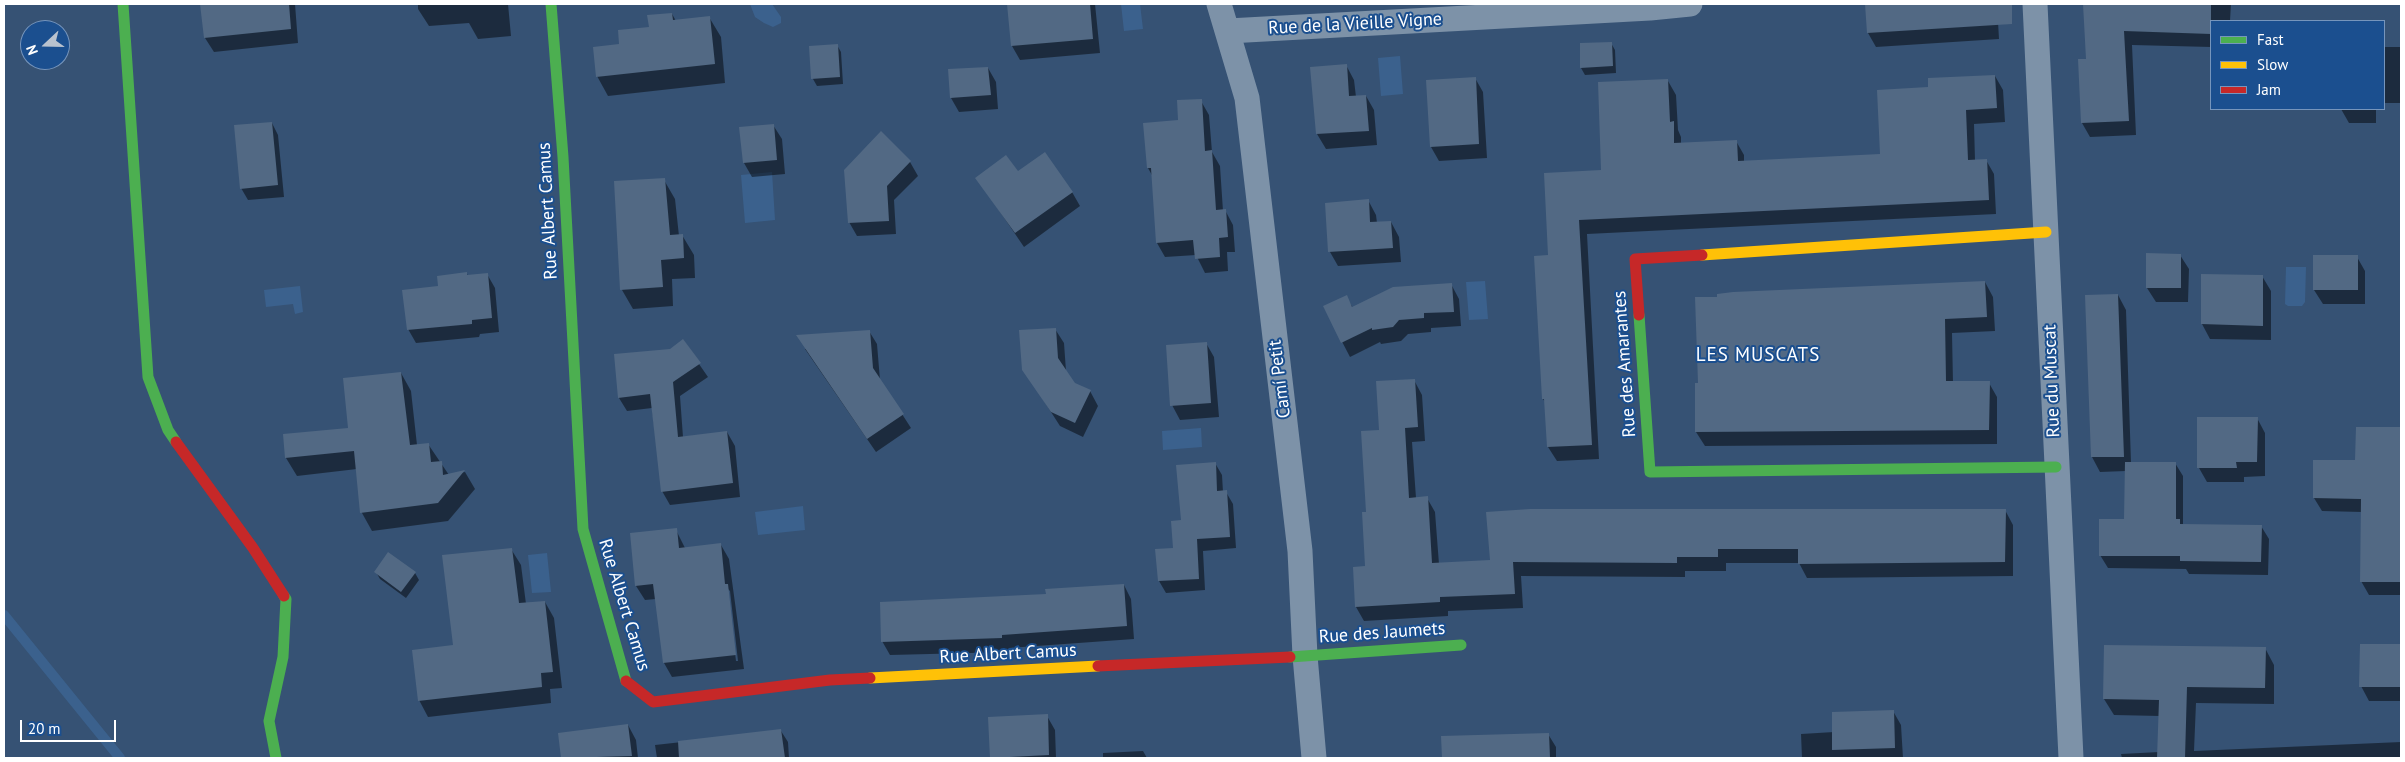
<!DOCTYPE html>
<meta charset="utf-8">
<style>
body{margin:0}
#map{position:relative;width:2405px;height:762px;overflow:hidden;background:#365274;font-family:"PT Sans",sans-serif}
canvas{display:block}
.frame{position:absolute;inset:0;border:5px solid #fff;pointer-events:none}
.legend{position:absolute;left:2210px;top:20px;width:175px;height:90px;box-sizing:border-box;background:#1b4f8f;border:1px solid #7695bc;margin:0;padding:6px 9px;list-style:none;font-size:15px;color:#fff}
.legend li{display:flex;align-items:center;gap:10px;height:25px}
.legend b{width:25px;border:1px solid #7695bc}
.north{position:absolute;left:20px;top:20px;width:50px;height:50px;box-sizing:border-box;background:#1b4f8f;border:1px solid #7695bc;border-radius:50%;rotate:249deg;font-size:14px;font-weight:700;line-height:20px;text-align:center;color:#fff}
.north::after{content:'';display:block;margin:auto;width:18px;height:22px;background:#b9c2ce;clip-path:polygon(50% 0,100% 100%,50% 72%,0 100%)}
.scale{position:absolute;left:20px;top:720px;width:96px;height:22px;box-sizing:border-box;border:2px solid #fff;border-top:0;padding-left:6px;font-size:15px;line-height:18px;white-space:nowrap;color:#fff;-webkit-text-stroke:4px #1b4f8f;paint-order:stroke}
</style>
<div id="map">
<canvas width="2405" height="762"></canvas>
<div class="frame"></div>
<ul class="legend">
<li><b style="height:6px;background:#4caf50"></b>Fast</li>
<li><b style="height:6px;background:#ffc107"></b>Slow</li>
<li><b style="height:6px;background:#c62828"></b>Jam</li>
</ul>
<div class="north">N</div>
<div class="scale">20 m</div>
</div>
<script>
const ctx = document.querySelector('canvas').getContext('2d');
ctx.lineJoin = 'round';
function fillPath(path, color) { ctx.fillStyle = color; ctx.fill(path, 'evenodd'); }
const toPath = rows => new Path2D(rows.map(r => 'M' + r).join(''));
function strokePath(path, color, width, dash) { ctx.strokeStyle = color; ctx.lineWidth = width; ctx.lineCap = dash ? 'butt' : 'round'; ctx.setLineDash(dash || []); ctx.stroke(path); }
function label(font, color, halo, rows, align = 'center') {
  ctx.font = font + ' "PT Sans",sans-serif'; ctx.lineWidth = 4; ctx.setLineDash([]); ctx.textBaseline = 'middle'; ctx.strokeStyle = halo; ctx.fillStyle = color; for (const [text, x, y, turn = 0] of rows) {
    ctx.save(); ctx.translate(x, y); ctx.rotate((+turn || 0) * Math.PI / 180); ctx.textAlign = isNaN(turn) ? turn : align; if (halo) ctx.strokeText(text, 0, 0); ctx.fillText(text, 0, 0); ctx.restore();
  }
}
fillPath(toPath([
 [750,4,772,4,781,17,781,23,773,27,764,23,755,17],
 [1121,4,1140,4,1143,29,1124,31],
 [1400,56,1403,94,1381,96,1378,58],
 [772,172,775,220,745,223,741,175],
 [2286,267,2306,267,2305,302,2302,306,2288,306,2285,304],
 [1485,281,1488,319,1469,320,1466,282],
 [300,286,303,312,295,314,293,304,266,307,264,290],
 [1201,428,1202,447,1163,450,1162,431],
 [803,506,805,530,758,535,755,512],
 [547,553,551,592,532,593,528,555]
]), '#3b618d');
fillPath(toPath([
 [201,4,295,4,298,43,214,52,205,38],
 [418,4,508,4,511,36,478,39,469,23,429,26,418,9],
 [1008,4,1095,4,1100,53,1020,60,1012,46],
 [1867,4,1997,4,1999,39,1876,47,1868,33],
 [2084,4,2231,4,2230,21,2211,21,2211,47,2132,45,2136,135,2090,137,2082,123,2087,60],
 [672,14,676,21,709,17,721,37,725,83,608,96,597,76,621,45],
 [1611,43,1615,50,1616,73,1585,75,1581,68],
 [837,45,841,52,843,84,817,86,813,79,810,47],
 [2384,47,2401,47,2401,103,2384,103],
 [1346,65,1354,80,1356,97,1366,96,1374,110,1377,145,1326,149,1317,134,1311,68],
 [988,68,996,82,998,109,959,112,951,98],
 [1995,76,2003,90,2005,122,1974,124,1975,160,1986,160,1994,174,1996,214,1587,234,1599,459,1557,461,1548,447,1546,403,1543,399,1535,257,1549,257,1603,172,1668,81,1676,95,1678,130,1681,137,1681,144,1736,141,1744,155,1744,162,1881,156,1929,88],
 [1475,78,1483,92,1487,158,1439,161,1431,147],
 [1201,101,1209,115,1212,152,1220,166,1223,211,1225,210,1233,225,1235,252,1227,252,1228,271,1205,273,1196,255,1165,257,1157,243,1153,177,1148,168,1144,124,1179,121],
 [2341,109,2376,109,2376,123,2349,123],
 [272,123,278,135,284,197,248,200,241,188],
 [773,125,782,139,785,174,752,177,744,163,741,128],
 [881,133,910,162,918,176,894,200,896,234,857,236,849,222],
 [1017,173,1072,192,1080,206,1024,247,977,178],
 [664,180,675,199,679,236,682,235,694,255,695,278,672,279,673,306,633,309,622,290],
 [1368,200,1376,215,1377,223,1391,222,1399,237,1401,262,1338,266,1330,252,1327,204],
 [2180,255,2189,269,2188,302,2156,302,2147,288],
 [2357,257,2365,271,2365,304,2323,304,2314,290],
 [467,274,468,276,487,274,495,288,499,332,480,334,479,337,416,343,408,329,439,287],
 [2202,276,2262,276,2271,291,2271,340,2210,339,2202,324],
 [1985,282,1993,297,1995,331,1952,333,1953,383,1989,383,1997,397,1997,444,1705,446,1696,432,1696,384,1700,384,1718,298],
 [1451,284,1459,299,1461,326,1431,328,1431,332,1408,334,1401,341,1381,344,1380,342,1350,357,1324,307,1346,297,1353,308],
 [2118,295,2126,310,2131,463,2175,463,2183,476,2183,525,2261,526,2269,539,2268,575,2189,574,2186,569,2108,568,2100,555,2125,520,2126,471,2100,472,2092,457,2087,296],
 [1055,329,1064,343,1066,371,1074,384,1090,391,1098,406,1083,437,1060,426,1024,370],
 [869,331,877,344,880,380,911,428,876,452,805,349],
 [683,341,708,377,680,396,683,437,727,432,735,446,740,497,670,505,662,491,652,408,627,411,619,398,615,355,670,350],
 [1206,343,1214,357,1219,417,1180,420,1172,405],
 [401,373,411,391,417,445,428,444,449,475,465,472,475,489,448,521,372,531,362,513,357,469,297,476,286,458,284,436,349,429],
 [1414,380,1422,395,1425,441,1412,442,1416,498,1427,498,1435,512,1439,564,1491,561,2005,510,2013,525,2013,576,1807,578,1799,563,1726,563,1726,571,1685,571,1685,577,1521,576,1523,608,1448,611,1448,616,1364,621,1356,607,1366,567,1368,513,1380,431],
 [2257,418,2265,433,2265,476,2244,477,2244,482,2207,482,2199,468],
 [2357,428,2401,428,2401,595,2369,595,2361,581,2362,512,2322,511,2314,498,2357,461],
 [1215,463,1222,475,1223,492,1226,492,1233,504,1236,548,1203,551,1205,590,1166,593,1159,581,1174,549,1182,521],
 [676,530,685,548,721,545,729,559,744,669,672,677,664,663,656,599,645,600,636,586],
 [727,588,730,591,738,661,736,661],
 [511,549,521,565,526,604,545,602,554,618,562,688,550,689,551,703,428,717,419,700,454,647],
 [376,572,415,573,419,580,406,598,380,579],
 [1124,585,1131,599,1134,639,1009,648,1010,652,890,655,882,641,1047,595],
 [2361,645,2401,646,2401,701,2369,701,2361,686],
 [2265,648,2274,665,2274,704,2196,703,2194,751,2401,742,2401,758,2122,758,2121,754,2159,752,2160,716,2114,715,2104,699],
 [1893,711,1901,725,1903,758,1802,758,1801,734,1834,732],
 [1047,716,1055,730,1056,758,991,758],
 [628,725,636,740,638,758,562,758,559,734],
 [781,731,788,742,789,758,657,758,655,745],
 [1548,734,1556,747,1556,758,1477,758,1476,736],
 [1143,751,1147,758,1103,758,1103,753]
]), '#0007');
strokePath(toPath([
 [4,615,120,758]
]), '#3b618d', 10);
fillPath(toPath([
 [200,4,289,4,291,29,204,38],
 [1007,4,1090,4,1093,39,1011,46],
 [1865,4,2012,4,2012,24,1867,33],
 [2083,4,2211,4,2211,34,2124,31,2129,121,2081,123,2078,59,2086,59],
 [672,13,673,20,710,16,715,64,596,77,593,47,619,44,618,30,649,27,647,15],
 [1612,42,1613,66,1580,68,1580,43],
 [838,44,840,77,811,79,809,46],
 [1347,64,1349,96,1366,95,1369,131,1316,134,1310,67],
 [988,67,991,95,950,98,948,69],
 [1995,75,1997,108,1966,110,1968,160,1987,159,1989,200,1579,220,1592,445,1547,447,1544,399,1542,399,1534,256,1548,255,1544,173,1601,170,1598,82,1668,79,1670,122,1674,121,1674,143,1737,140,1738,161,1880,154,1877,90,1928,87,1928,78],
 [1476,77,1479,144,1430,147,1426,80],
 [1202,99,1205,151,1212,150,1216,210,1226,209,1228,237,1219,238,1220,257,1195,259,1193,240,1156,243,1151,168,1147,168,1143,123,1178,120,1177,100],
 [272,122,278,185,240,189,234,125],
 [774,124,777,160,743,163,739,127],
 [881,131,911,161,887,186,889,221,848,223,844,170],
 [1045,152,1073,192,1015,233,975,178,1006,155,1018,171],
 [665,178,670,235,683,234,684,258,661,260,663,287,620,290,614,181],
 [1369,199,1370,222,1391,221,1393,248,1328,252,1325,203],
 [2146,253,2181,254,2181,288,2146,288],
 [2313,255,2358,255,2358,290,2313,290],
 [467,272,467,275,488,273,492,318,472,320,472,324,407,330,402,290,438,286,437,276],
 [2201,274,2263,275,2263,326,2201,324],
 [1985,281,1987,317,1945,319,1946,381,1990,381,1989,430,1695,432,1695,383,1698,383,1695,297,1717,297,1717,294,1733,292],
 [1452,283,1454,312,1424,313,1424,318,1399,320,1393,327,1372,330,1372,328,1341,343,1323,306,1347,295,1352,307,1393,287],
 [2118,294,2124,457,2091,457,2085,295],
 [1056,328,1058,358,1075,383,1091,390,1075,423,1051,412,1022,370,1019,330],
 [870,330,873,368,904,414,867,439,796,335],
 [683,339,701,363,673,382,678,437,727,431,733,483,661,492,650,394,618,398,614,354,670,349],
 [1207,342,1211,403,1170,406,1166,345],
 [401,372,410,445,429,443,431,462,442,461,443,475,465,470,438,503,360,513,354,451,285,458,283,434,348,428,343,378],
 [1415,379,1418,427,1405,428,1409,498,1428,496,1432,563,1490,560,1486,512,1530,509,2006,509,2005,562,1798,564,1798,549,1718,549,1718,557,1677,557,1677,563,1513,562,1515,594,1440,597,1440,602,1355,607,1353,567,1365,566,1362,512,1366,512,1361,431,1379,430,1376,381],
 [2197,417,2258,417,2257,462,2236,462,2237,468,2197,468],
 [2356,427,2401,427,2401,582,2360,582,2361,499,2313,498,2313,460,2355,460],
 [1216,462,1217,491,1227,490,1230,537,1197,539,1199,579,1158,581,1155,549,1173,548,1171,521,1181,520,1176,465],
 [2125,462,2176,462,2176,519,2180,519,2180,524,2262,525,2261,562,2180,561,2180,556,2099,556,2099,519,2124,519],
 [677,528,679,548,721,543,725,584,728,584,736,655,663,663,653,584,635,586,630,533],
 [512,548,519,603,545,601,553,672,541,673,542,687,418,701,412,650,453,645,442,555],
 [388,552,416,572,401,592,374,572],
 [1124,584,1127,626,1002,635,1002,638,881,642,880,602,1046,594,1045,589],
 [2360,644,2401,644,2401,687,2359,687],
 [2104,645,2266,647,2265,688,2187,687,2185,758,2157,758,2159,700,2103,699],
 [1894,710,1895,748,1832,750,1832,712],
 [1048,714,1049,755,990,758,988,717],
 [628,724,632,756,561,758,558,733],
 [781,729,785,758,679,758,678,741],
 [1549,733,1550,758,1442,758,1441,736]
]), '#526984');
strokePath(toPath([
 [1219,4,1247,98,1300,551,1305,656,1314,758],
 [2035,4,2071,758],
 [1228,31,1650,8,1690,4]
]), '#7d92a8', 25);
strokePath(toPath([
 [123,4,148,377,168,430,176,442],
 [551,4,563,157,583,529,626,681],
 [1639,315,1650,472,2056,467],
 [1290,657,1461,645],
 [276,758,269,721,283,657,286,599,284,596]
]), '#4caf50', 11);
strokePath(toPath([
 [1702,255,2046,232],
 [870,678,1098,666]
]), '#ffc107', 11);
strokePath(toPath([
 [1639,315,1635,259,1702,255],
 [176,442,253,548,284,596],
 [1098,666,1290,657],
 [626,681,653,702,830,680,870,678]
]), '#c62828', 11);
label('18px', '#fff', '#1b4f8f', [
 ["Rue de la Vieille Vigne",1355,24,-3],
 ["Rue Albert Camus",548,211,-93],
 ["Rue des Amarantes",1625,364,-94],
 ["Camí Petit",1280,379,-97],
 ["Rue du Muscat",2052,381,-92],
 ["Rue Albert Camus",624,605,73],
 ["Rue des Jaumets",1382,633,-4],
 ["Rue Albert Camus",1008,654,-3]
]);
ctx.letterSpacing = '1px';
label('19px', '#fff', '#1b4f8f', [
 ["LES MUSCATS",1758,356]
]);
ctx.letterSpacing = '0px';
</script>
